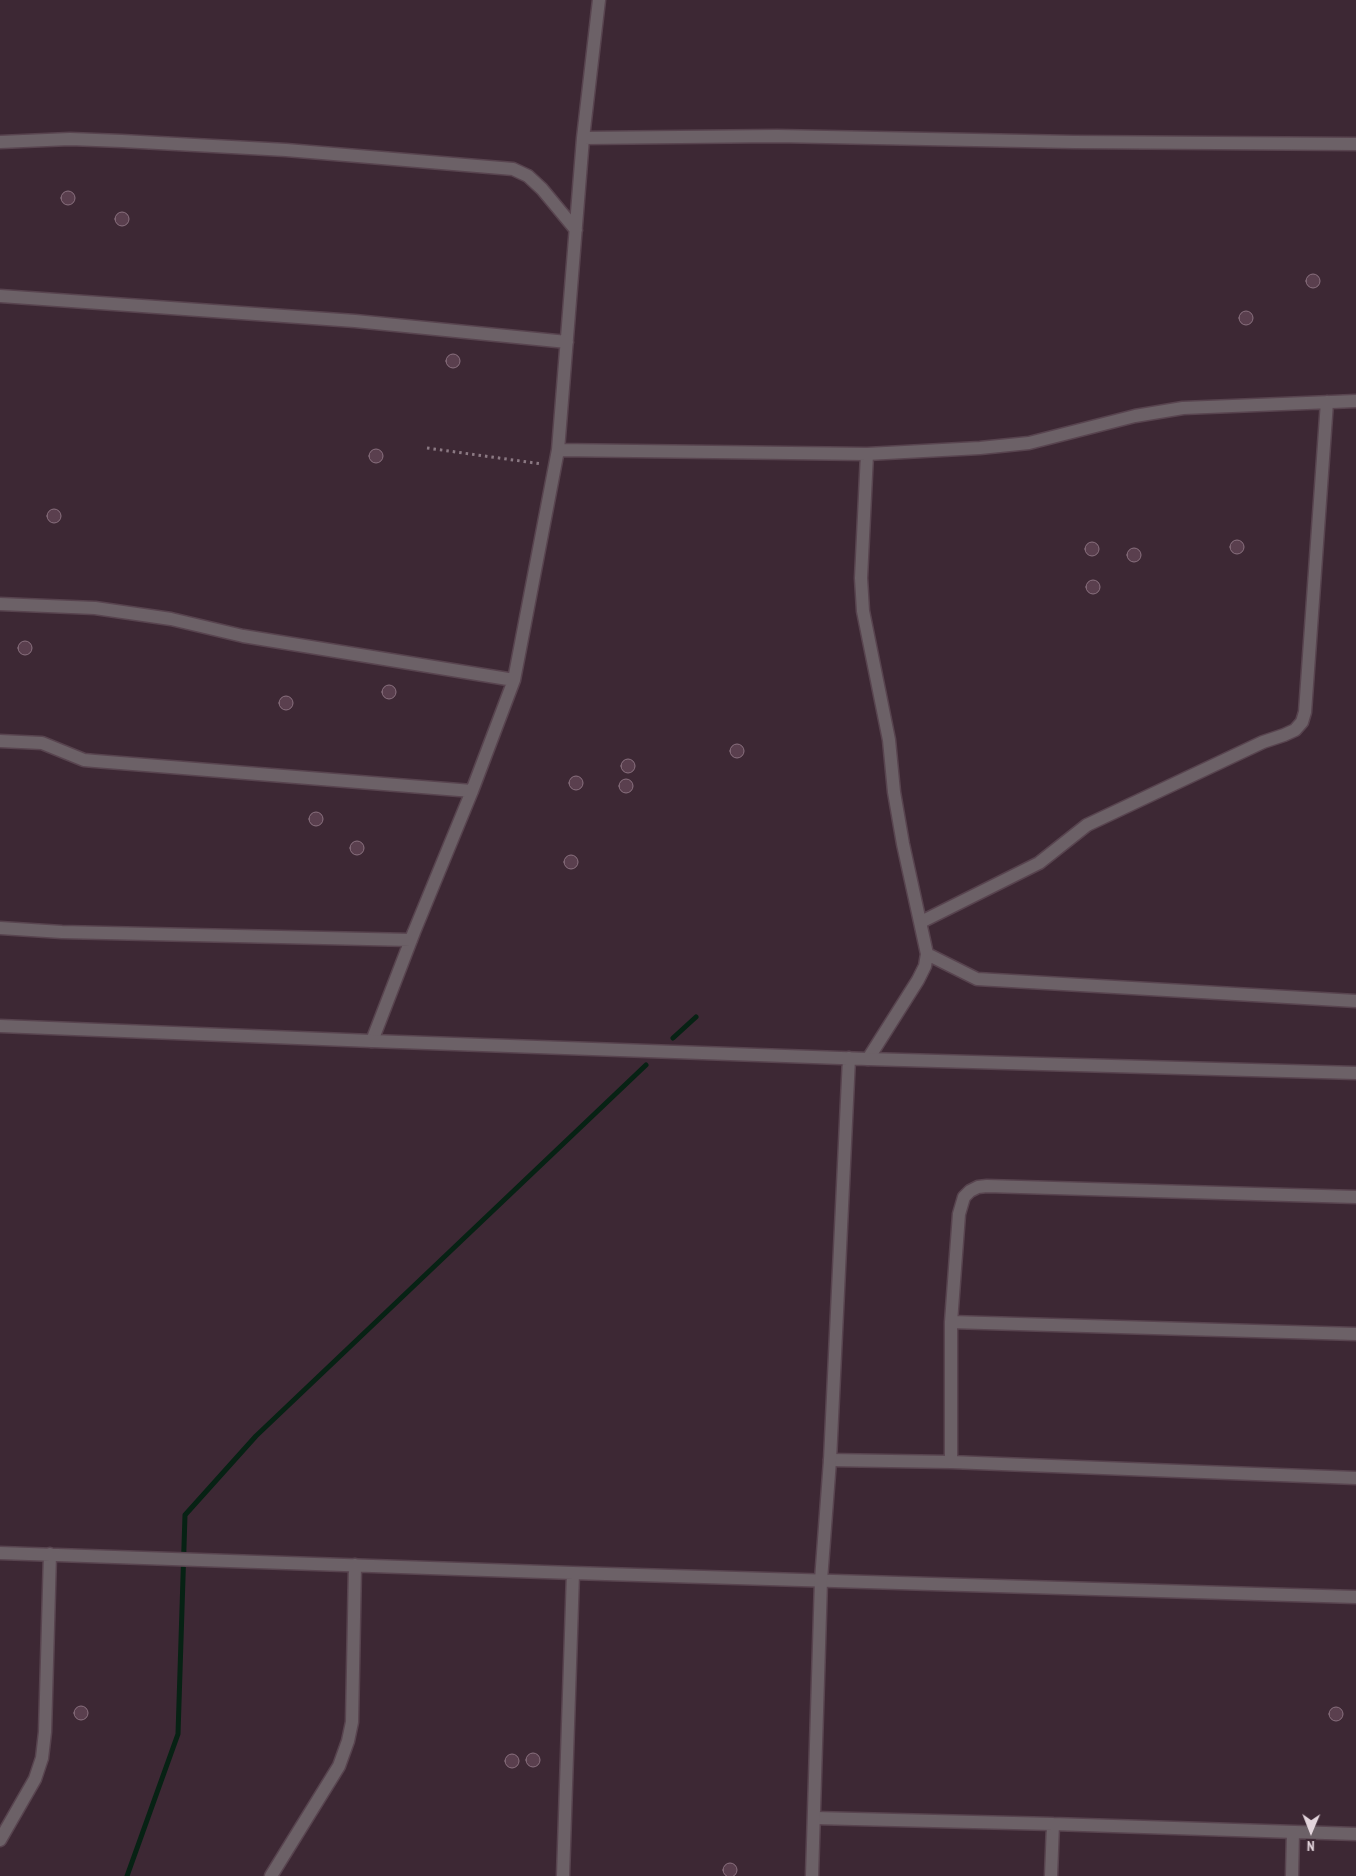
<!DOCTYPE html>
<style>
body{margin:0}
#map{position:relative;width:1356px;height:1876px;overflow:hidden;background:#3d2834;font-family:"PT Sans Narrow",sans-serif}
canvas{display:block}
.north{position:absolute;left:1286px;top:1806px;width:50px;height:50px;-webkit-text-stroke:4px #3d2834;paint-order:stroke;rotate:181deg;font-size:14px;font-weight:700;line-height:20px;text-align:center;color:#e3d5dc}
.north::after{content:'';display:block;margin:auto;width:18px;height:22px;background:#e3d5dc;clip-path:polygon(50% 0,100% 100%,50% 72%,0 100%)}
</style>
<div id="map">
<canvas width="1356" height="1876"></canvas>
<div class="north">N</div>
</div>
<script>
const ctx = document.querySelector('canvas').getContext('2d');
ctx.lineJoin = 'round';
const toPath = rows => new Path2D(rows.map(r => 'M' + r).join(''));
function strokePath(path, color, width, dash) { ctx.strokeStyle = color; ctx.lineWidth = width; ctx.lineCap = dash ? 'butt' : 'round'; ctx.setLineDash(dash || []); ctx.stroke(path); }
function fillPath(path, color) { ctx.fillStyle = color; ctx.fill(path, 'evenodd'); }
strokePath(toPath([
 [673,1038,696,1017],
 [127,1876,178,1734,185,1515,256,1436,646,1065]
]), '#072214', 5);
const building = toPath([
 '61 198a7 7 0 1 1 14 0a7 7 0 1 1-14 0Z',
 '115 219a7 7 0 1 1 14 0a7 7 0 1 1-14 0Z',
 '1306 281a7 7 0 1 1 14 0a7 7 0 1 1-14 0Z',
 '1239 318a7 7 0 1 1 14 0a7 7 0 1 1-14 0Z',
 '446 361a7 7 0 1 1 14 0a7 7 0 1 1-14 0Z',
 '369 456a7 7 0 1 1 14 0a7 7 0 1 1-14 0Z',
 '47 516a7 7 0 1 1 14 0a7 7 0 1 1-14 0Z',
 '1230 547a7 7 0 1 1 14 0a7 7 0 1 1-14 0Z',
 '1085 549a7 7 0 1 1 14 0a7 7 0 1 1-14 0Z',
 '1127 555a7 7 0 1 1 14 0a7 7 0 1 1-14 0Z',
 '1086 587a7 7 0 1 1 14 0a7 7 0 1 1-14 0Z',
 '18 648a7 7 0 1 1 14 0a7 7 0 1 1-14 0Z',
 '382 692a7 7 0 1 1 14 0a7 7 0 1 1-14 0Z',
 '279 703a7 7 0 1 1 14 0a7 7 0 1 1-14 0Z',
 '730 751a7 7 0 1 1 14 0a7 7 0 1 1-14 0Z',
 '621 766a7 7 0 1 1 14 0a7 7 0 1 1-14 0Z',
 '569 783a7 7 0 1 1 14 0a7 7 0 1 1-14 0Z',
 '619 786a7 7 0 1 1 14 0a7 7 0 1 1-14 0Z',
 '309 819a7 7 0 1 1 14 0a7 7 0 1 1-14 0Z',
 '350 848a7 7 0 1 1 14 0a7 7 0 1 1-14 0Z',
 '564 862a7 7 0 1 1 14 0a7 7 0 1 1-14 0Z',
 '74 1713a7 7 0 1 1 14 0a7 7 0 1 1-14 0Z',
 '1329 1714a7 7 0 1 1 14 0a7 7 0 1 1-14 0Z',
 '526 1760a7 7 0 1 1 14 0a7 7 0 1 1-14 0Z',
 '505 1761a7 7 0 1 1 14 0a7 7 0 1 1-14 0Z',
 '723 1870a7 7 0 1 1 14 0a7 7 0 1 1-14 0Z'
]);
fillPath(building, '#5a3f4e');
strokePath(building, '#8a717f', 1);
const minor = toPath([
 [583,138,777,136,1074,142,1356,144],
 [0,142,70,139,122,141,286,150,513,169,528,176,542,189,576,230],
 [0,296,355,321,567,342],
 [558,450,867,454,980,448,1029,443,1135,416,1183,408,1356,401],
 [867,454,861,578,863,611,889,740,894,792,903,844,927,954,925,966,918,980,868,1059],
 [0,604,95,608,171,619,243,636,514,680],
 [0,741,42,743,84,760,95,761,472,791],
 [921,922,1039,863,1087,825,1263,742,1284,735,1295,730,1302,722,1305,712,1327,402],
 [0,928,62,932,411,940],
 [927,954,977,979,1356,1001],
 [372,1041,414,932,472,791,514,680,558,450,583,138,599,0],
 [951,1322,1356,1334],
 [830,1460,951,1462,1356,1478],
 [951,1462,951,1322,959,1214,964,1197,970,1191,978,1187,987,1186,1356,1197],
 [0,1553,573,1573,1356,1597],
 [815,1818,1053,1824,1356,1834],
 [0,1840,35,1779,42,1758,45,1732,50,1554],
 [271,1876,339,1766,348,1741,352,1722,355,1565],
 [563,1876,573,1573],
 [1051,1876,1053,1824],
 [1292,1876,1293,1832]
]);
const tertiary = toPath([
 [0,1026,372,1041,868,1059,1356,1073],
 [812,1876,821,1580,830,1460,849,1058]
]);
strokePath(minor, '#58444f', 15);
strokePath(tertiary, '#58444f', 15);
strokePath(toPath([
 [427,448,542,464]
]), '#8b7983', 3, [2.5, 4]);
strokePath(minor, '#6c6167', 12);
strokePath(tertiary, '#6c6167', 12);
</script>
